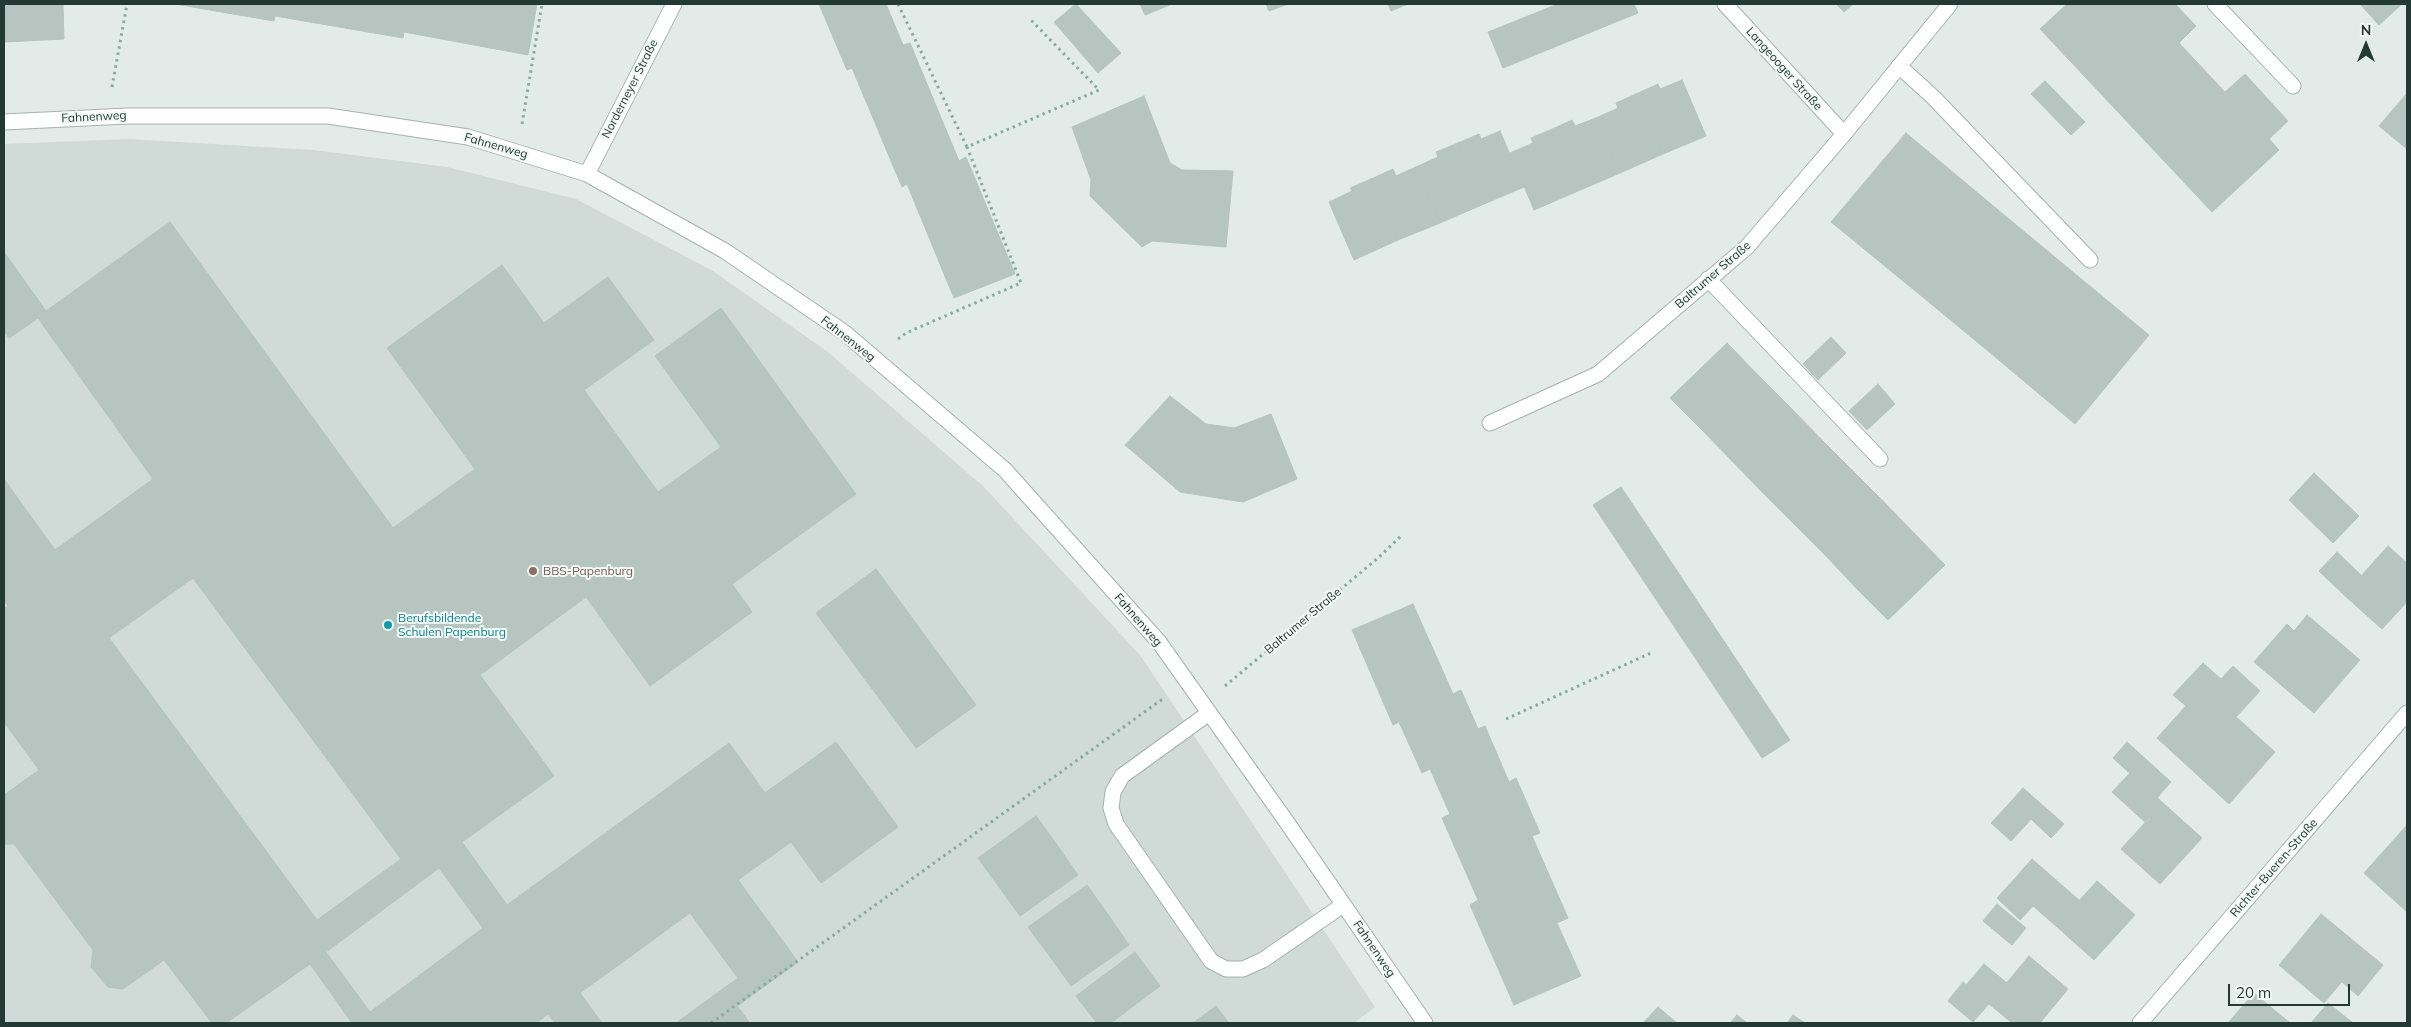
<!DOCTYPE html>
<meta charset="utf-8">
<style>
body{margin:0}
#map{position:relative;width:2411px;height:1027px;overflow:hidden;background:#e2ebe7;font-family:Mulish,sans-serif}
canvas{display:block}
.frame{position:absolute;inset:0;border:5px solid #233a34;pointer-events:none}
.north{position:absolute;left:2341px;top:20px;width:50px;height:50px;-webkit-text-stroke:4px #f2f8f5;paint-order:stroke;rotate:0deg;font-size:14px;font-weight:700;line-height:20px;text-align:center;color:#233a34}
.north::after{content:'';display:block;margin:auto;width:18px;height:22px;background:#233a34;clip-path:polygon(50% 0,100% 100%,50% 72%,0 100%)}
.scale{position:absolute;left:2228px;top:984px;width:122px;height:22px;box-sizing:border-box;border:2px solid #233a34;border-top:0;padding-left:6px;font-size:15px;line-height:18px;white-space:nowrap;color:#233a34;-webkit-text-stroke:4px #f2f8f5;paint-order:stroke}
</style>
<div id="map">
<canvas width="2411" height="1027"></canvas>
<div class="frame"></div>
<div class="north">N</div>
<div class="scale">20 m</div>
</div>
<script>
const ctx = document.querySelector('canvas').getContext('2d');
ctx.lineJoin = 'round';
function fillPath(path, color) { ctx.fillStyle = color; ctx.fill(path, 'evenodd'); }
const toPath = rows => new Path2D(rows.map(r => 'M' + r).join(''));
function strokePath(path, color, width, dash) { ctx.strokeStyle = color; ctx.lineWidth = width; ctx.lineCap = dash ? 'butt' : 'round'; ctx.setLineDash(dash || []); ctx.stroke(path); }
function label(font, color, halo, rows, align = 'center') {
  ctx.font = font + ' Mulish,sans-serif'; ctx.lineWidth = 4; ctx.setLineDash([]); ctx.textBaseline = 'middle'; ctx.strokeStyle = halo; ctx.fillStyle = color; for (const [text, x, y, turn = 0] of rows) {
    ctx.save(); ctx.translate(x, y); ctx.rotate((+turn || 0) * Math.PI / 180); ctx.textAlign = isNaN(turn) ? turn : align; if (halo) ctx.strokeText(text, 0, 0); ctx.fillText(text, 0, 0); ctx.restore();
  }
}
fillPath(toPath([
 [129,139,314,150,447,167,576,199,713,271,828,352,984,487,1140,655,1375,1007,1354,1023,4,1023,4,144]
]), '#d0dad6');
const building = toPath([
 [4,4,63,4,64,39,4,42,4,4],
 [175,4,537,4,528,55,404,32,403,38,275,16,274,21,175,4],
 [819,4,886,4,903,45,910,43,959,161,966,157,1015,274,954,298,907,184,902,187,852,68,847,70,819,4],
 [1076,4,1121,53,1098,73,1054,22,1076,4],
 [1140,4,1172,4,1145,15,1140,4],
 [1266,4,1288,4,1269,11,1266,4],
 [1388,4,1408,4,1391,11,1388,4],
 [1558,4,1634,4,1638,13,1503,68,1488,32,1558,4],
 [1836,4,1853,4,1844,12,1836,4],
 [2067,4,2175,4,2196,26,2179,43,2225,92,2245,74,2288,121,2269,139,2279,150,2212,212,2040,29,2067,4],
 [2360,4,2402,4,2379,25,2360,4],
 [1682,80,1706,136,1663,154,1636,94,1658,84,1660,89,1682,80],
 [2045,81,2085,122,2071,135,2031,94,2045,81],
 [2407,93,2407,149,2379,126,2407,93],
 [1636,94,1663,154,1620,173,1596,118,1618,108,1616,103,1636,94],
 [1144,96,1170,163,1182,170,1233,171,1226,247,1152,241,1142,247,1090,196,1091,180,1072,127,1144,96],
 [1596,118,1620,173,1578,191,1550,130,1572,120,1575,126,1596,118],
 [1550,130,1578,191,1534,210,1510,153,1533,143,1531,138,1550,130],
 [1500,131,1524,187,1484,204,1458,143,1479,134,1481,139,1500,131],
 [1906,133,1986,200,1913,289,1831,222,1906,133],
 [1458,143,1484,204,1440,223,1416,167,1438,157,1436,152,1458,143],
 [1416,167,1440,223,1398,240,1371,179,1393,169,1396,176,1416,167],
 [1371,179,1398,240,1354,260,1329,202,1352,191,1350,188,1371,179],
 [1986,200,2068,268,1994,356,1913,289,1986,200],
 [170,222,393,528,475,469,387,348,502,265,544,323,608,277,654,340,584,390,658,492,721,447,655,356,721,308,856,494,732,584,752,612,650,686,586,597,480,675,554,776,462,842,507,905,729,743,765,793,836,742,898,827,821,883,791,842,738,880,798,962,737,1006,750,1023,676,1023,738,978,690,913,580,993,602,1023,555,1023,548,1014,536,1023,352,1023,310,964,226,1023,212,1023,164,960,123,989,108,987,91,967,93,950,14,844,4,844,4,795,39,770,4,722,4,609,8,606,4,599,4,479,55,550,153,479,38,318,9,338,4,331,4,252,46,311,170,222],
 [193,578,401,859,317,920,109,638,193,578],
 [439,868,483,928,370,1012,326,952,439,868],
 [2068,268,2149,335,2075,424,1994,356,2068,268],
 [1831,337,1846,353,1818,380,1803,364,1831,337],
 [1727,343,1758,375,1702,430,1670,398,1727,343],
 [1758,375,1789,406,1733,462,1702,430,1758,375],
 [1878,384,1895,404,1867,430,1849,411,1878,384],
 [1170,396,1206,424,1234,428,1271,414,1297,479,1243,502,1180,492,1125,445,1170,396],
 [1789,406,1820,438,1764,494,1733,462,1789,406],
 [1820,438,1852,470,1795,525,1764,494,1820,438],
 [1852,470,1883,501,1826,556,1795,525,1852,470],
 [2314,473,2359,516,2333,543,2289,500,2314,473],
 [1621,487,1790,740,1762,758,1593,505,1621,487],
 [1883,501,1914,533,1857,589,1826,556,1883,501],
 [1914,533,1945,565,1888,620,1857,589,1914,533],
 [2388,546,2407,563,2407,602,2382,629,2344,595,2388,546],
 [2337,552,2362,576,2344,595,2319,571,2337,552],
 [876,569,976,705,916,748,816,613,876,569],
 [1413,604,1453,694,1461,690,1478,729,1485,726,1509,782,1516,778,1540,833,1532,836,1568,918,1557,923,1581,976,1514,1005,1470,905,1478,900,1442,818,1450,814,1430,769,1422,773,1399,722,1393,725,1352,630,1413,604],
 [2307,615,2360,660,2314,713,2254,662,2287,624,2294,631,2307,615],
 [2203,663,2221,679,2233,666,2260,691,2236,717,2203,687,2186,706,2173,695,2203,663],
 [2203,687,2275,752,2229,804,2157,738,2203,687],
 [2127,742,2171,782,2157,798,2113,758,2127,742],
 [2130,773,2163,803,2146,823,2112,792,2130,773],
 [2023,788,2064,824,2051,838,2031,819,2025,826,2005,808,2023,788],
 [2163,803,2202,838,2160,884,2121,849,2163,803],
 [2005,808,2025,826,2011,841,1991,823,2005,808],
 [1036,816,1057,845,999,887,978,858,1036,816],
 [2407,825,2407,910,2406,911,2364,873,2407,825],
 [1057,845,1078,875,1020,916,999,887,1057,845],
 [2032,859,2056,880,2033,906,2009,885,2032,859],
 [2056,880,2079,900,2056,926,2033,906,2056,880],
 [2097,881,2135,915,2094,960,2056,926,2097,881],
 [1087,885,1109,916,1051,958,1028,927,1087,885],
 [2009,885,2033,906,2020,920,1997,898,2009,885],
 [1997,904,2026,928,2012,945,1983,921,1997,904],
 [2321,914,2367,952,2324,1003,2279,965,2321,914],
 [1109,916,1129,945,1071,986,1051,958,1109,916],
 [1135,952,1160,986,1111,1023,1097,1023,1076,996,1135,952],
 [2367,952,2383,965,2358,996,2342,982,2367,952],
 [2029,956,2068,989,2040,1023,2012,1023,1989,1004,2029,956],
 [1984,964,2007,983,1989,1004,1966,985,1984,964],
 [1963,982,1989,1004,1973,1022,1948,1001,1963,982],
 [2254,993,2290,1023,2228,1023,2254,993],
 [2328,1003,2353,1023,2311,1023,2328,1003],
 [1216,1006,1229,1023,1193,1023,1216,1006],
 [1658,1007,1677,1023,1643,1023,1658,1007],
 [1737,1015,1747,1023,1730,1023,1737,1015],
 [1793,1015,1805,1023,1787,1023,1793,1015]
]);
fillPath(building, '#b7c5c0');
strokePath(building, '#b5c4bd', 1);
const service = toPath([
 [2215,4,2293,86],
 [1899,66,1933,97,2090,260],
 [1708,279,1880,459],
 [1209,713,1122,776,1113,792,1111,808,1116,824,1211,961,1226,969,1243,969,1263,960,1343,905]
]);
const minor = toPath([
 [1725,4,1844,134],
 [4,122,127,116,328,116,468,137,587,174,725,251,845,333,1005,470,1159,642,1286,821,1425,1023],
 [587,174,674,4],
 [1490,423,1598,374,1747,247,1844,134,1950,4],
 [2140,1023,2407,713]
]);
strokePath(service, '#a5b2ae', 17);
strokePath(minor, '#a5b2ae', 17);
strokePath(toPath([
 [898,4,967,147],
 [112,87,127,4],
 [522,124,542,4],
 [898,339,906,333,1021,283,967,147,1099,90,1030,19],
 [1225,686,1378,558,1401,536],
 [1506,719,1653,652],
 [711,1023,1164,698]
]), '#85ac9f', 3, [2.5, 4]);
strokePath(service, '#fff', 15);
strokePath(minor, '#fff', 15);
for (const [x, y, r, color] of [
 [533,571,5,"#8d6e63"],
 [388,625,5,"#0f9aa8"]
]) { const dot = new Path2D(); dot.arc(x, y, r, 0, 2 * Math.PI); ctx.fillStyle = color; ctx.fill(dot); strokePath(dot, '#f2f8f5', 2); }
label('12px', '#233a34', '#f2f8f5', [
 ["Langeooger Straße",1784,69,48],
 ["Norderneyer Straße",630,89,-63],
 ["Fahnenweg",94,117,-3],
 ["Fahnenweg",496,146,16],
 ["Baltrumer Straße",1713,275,-41],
 ["Fahnenweg",848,339,38],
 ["Fahnenweg",1138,620,49],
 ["Baltrumer Straße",1303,621,-40],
 ["Richter-Bueren-Straße",2274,868,-49],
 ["Fahnenweg",1374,949,56]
]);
label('12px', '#785e54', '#f2f8f5', [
 ["BBS-Papenburg",543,571]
], 'left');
label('12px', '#0d838f', '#f2f8f5', [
 ["Berufsbildende",398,618],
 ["Schulen Papenburg",398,632]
], 'left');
</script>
